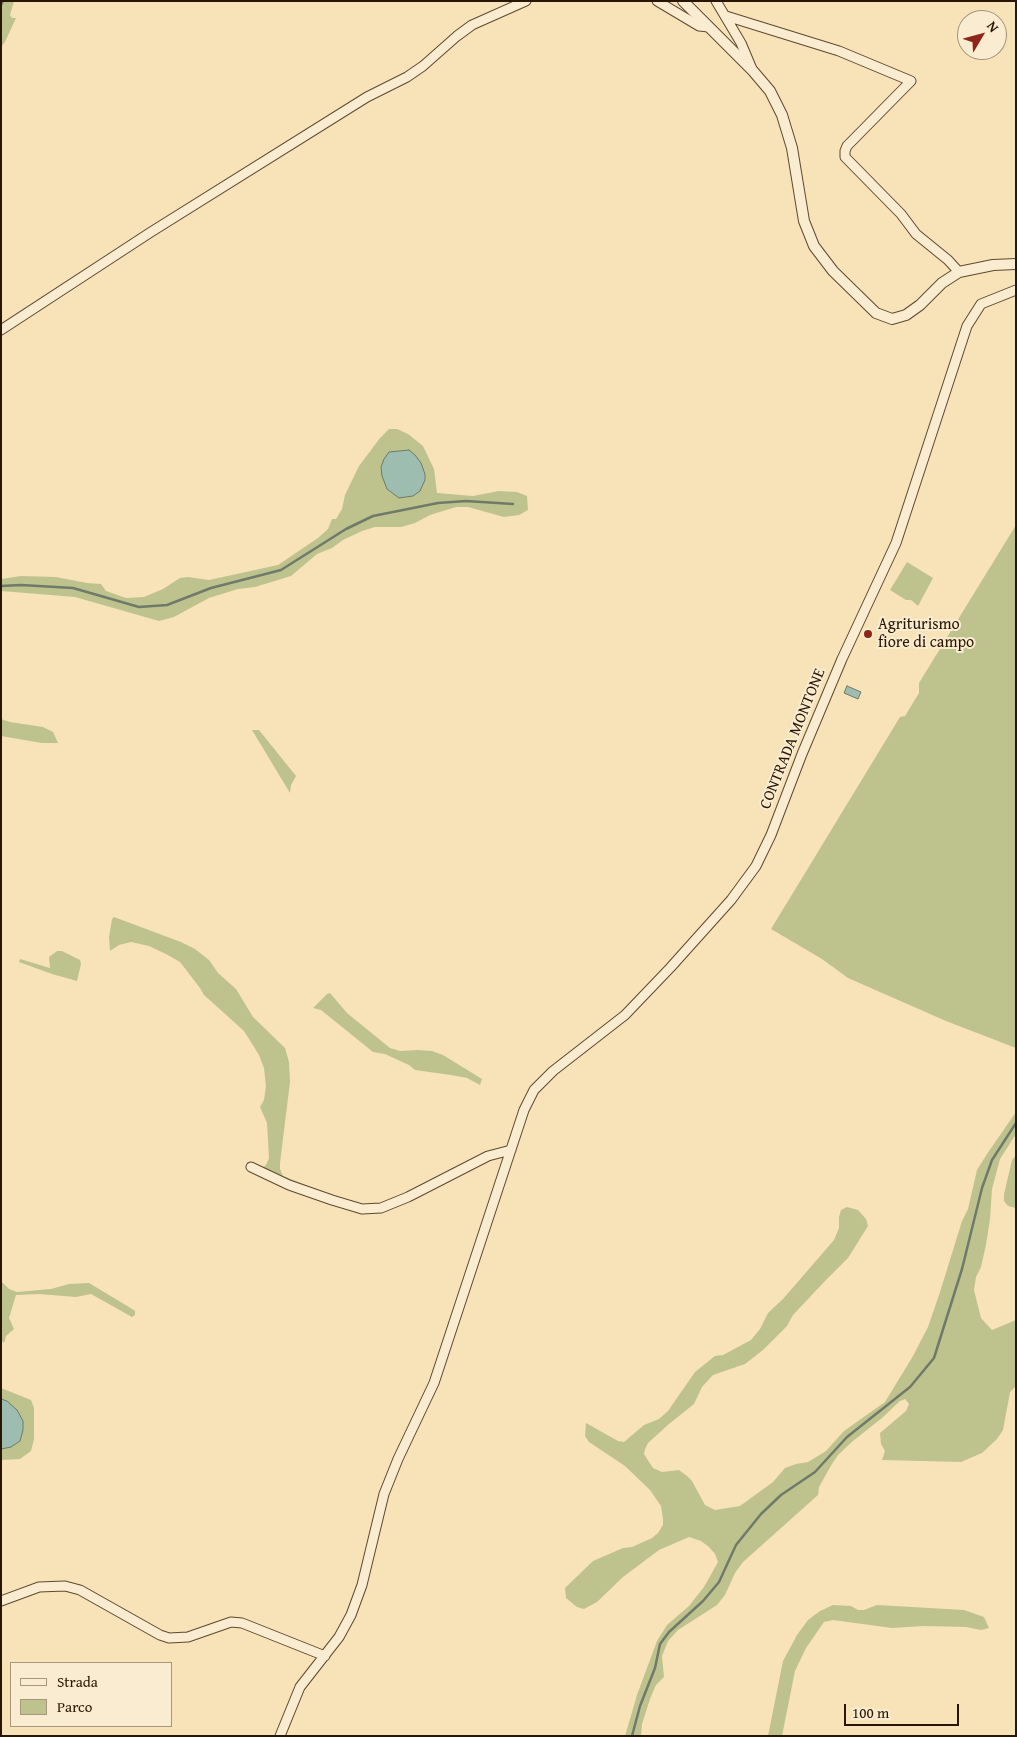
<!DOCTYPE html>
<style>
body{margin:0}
#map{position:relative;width:1017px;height:1737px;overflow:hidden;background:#f8e2b7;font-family:"Gentium Book Plus",serif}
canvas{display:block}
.frame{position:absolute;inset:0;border:2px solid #291602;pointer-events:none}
.legend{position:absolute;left:10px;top:1662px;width:162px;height:65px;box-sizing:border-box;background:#faecd0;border:1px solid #a6967e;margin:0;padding:6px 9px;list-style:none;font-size:15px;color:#291602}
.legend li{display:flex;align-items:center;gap:10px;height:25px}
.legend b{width:25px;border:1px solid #a6967e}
.north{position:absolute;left:957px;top:10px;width:50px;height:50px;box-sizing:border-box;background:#faecd0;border:1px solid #a6967e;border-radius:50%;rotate:53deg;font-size:14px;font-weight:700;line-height:20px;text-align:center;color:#291602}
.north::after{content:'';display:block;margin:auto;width:18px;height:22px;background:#8f2418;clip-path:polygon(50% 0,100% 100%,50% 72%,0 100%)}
.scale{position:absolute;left:844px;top:1704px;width:115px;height:22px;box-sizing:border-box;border:2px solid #291602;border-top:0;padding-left:6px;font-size:15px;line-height:18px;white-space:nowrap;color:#291602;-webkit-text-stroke:4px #faecd0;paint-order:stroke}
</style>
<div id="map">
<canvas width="1017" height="1737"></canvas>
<div class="frame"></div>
<ul class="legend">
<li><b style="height:6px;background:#faecd0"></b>Strada</li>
<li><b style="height:14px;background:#bec38e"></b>Parco</li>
</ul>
<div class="north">N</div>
<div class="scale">100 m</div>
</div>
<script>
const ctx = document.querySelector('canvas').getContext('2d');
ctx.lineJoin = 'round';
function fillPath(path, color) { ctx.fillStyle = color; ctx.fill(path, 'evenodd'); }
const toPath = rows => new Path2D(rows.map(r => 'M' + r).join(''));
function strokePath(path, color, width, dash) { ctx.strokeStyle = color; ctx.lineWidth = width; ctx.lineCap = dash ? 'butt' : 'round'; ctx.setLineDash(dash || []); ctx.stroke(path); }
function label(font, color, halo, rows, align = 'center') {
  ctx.font = font + ' "Gentium Book Plus",serif'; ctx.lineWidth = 4; ctx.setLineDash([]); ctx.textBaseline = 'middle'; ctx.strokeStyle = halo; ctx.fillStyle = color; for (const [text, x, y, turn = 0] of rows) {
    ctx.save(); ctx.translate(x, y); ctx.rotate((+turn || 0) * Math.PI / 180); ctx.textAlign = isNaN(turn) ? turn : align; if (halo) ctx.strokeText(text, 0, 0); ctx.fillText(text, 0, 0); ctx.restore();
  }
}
fillPath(toPath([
 [1,1,14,1,10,15,12,18,16,18,5,42,1,47],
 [389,429,397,429,408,434,423,446,434,469,437,493,473,496,499,491,517,492,527,496,528,510,519,515,504,517,468,507,456,507,430,515,415,523,401,527,375,527,362,531,343,540,332,548,317,554,291,576,255,587,238,589,209,598,174,617,159,621,75,597,1,591,1,579,21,576,56,577,87,583,101,584,106,591,126,598,144,597,163,589,180,578,188,577,209,580,278,565,318,538,328,529,332,519,336,519,342,509,345,495,359,466,380,438],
 [1016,525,1016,1048,946,1021,848,978,822,959,771,929,900,717,905,716,919,693,919,683],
 [907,562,933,578,918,606,911,600,906,600,890,590],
 [1,719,10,722,43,727,53,732,58,743,42,743,1,736],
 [252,730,259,730,296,776,291,785,290,793],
 [114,917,181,942,195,949,209,960,218,973,236,989,253,1017,285,1048,289,1062,290,1082,280,1163,280,1169,283,1176,339,1198,362,1204,364,1206,337,1200,260,1169,266,1165,269,1158,267,1123,260,1107,264,1100,266,1086,264,1068,259,1055,244,1031,204,995,200,988,180,962,166,954,149,946,131,942,119,945,110,951,109,937,112,919],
 [57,951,62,951,80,960,81,964,77,981,52,974,19,962,20,959,50,968,49,957],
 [330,993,347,1013,390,1048,400,1051,418,1050,432,1051,443,1055,482,1079,480,1085,467,1078,451,1075,415,1070,409,1065,385,1054,373,1052,321,1010,313,1008,327,994],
 [1016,1112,1016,1134,1000,1159,992,1189,990,1219,986,1245,981,1267,976,1277,974,1290,981,1318,992,1330,1016,1320,1016,1386,1010,1392,1003,1430,997,1439,982,1453,961,1462,882,1460,885,1451,881,1444,880,1433,906,1411,909,1404,905,1399,900,1401,882,1418,853,1441,838,1455,832,1464,819,1487,818,1495,743,1562,735,1573,725,1595,717,1605,678,1630,668,1641,662,1656,664,1677,656,1685,650,1699,642,1724,641,1736,625,1736,637,1695,657,1641,667,1625,689,1606,696,1597,704,1587,718,1562,715,1554,709,1547,701,1541,689,1537,659,1550,623,1577,597,1602,584,1609,577,1607,566,1598,565,1588,593,1561,623,1548,632,1547,652,1538,658,1533,663,1525,663,1519,661,1506,650,1490,625,1466,589,1442,585,1436,586,1423,618,1441,624,1442,644,1425,659,1419,668,1411,695,1372,715,1356,723,1355,751,1340,760,1329,768,1313,783,1299,834,1240,839,1228,839,1217,841,1210,847,1207,858,1210,866,1219,868,1226,848,1258,825,1281,793,1315,787,1326,763,1350,745,1364,713,1375,702,1387,694,1404,669,1424,648,1443,645,1449,644,1454,653,1468,662,1472,679,1470,687,1476,692,1481,705,1505,715,1510,740,1506,773,1482,785,1468,796,1464,808,1462,826,1451,844,1431,885,1402,913,1356,928,1327,940,1292,962,1221,968,1209,977,1170,987,1154],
 [1016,1155,1016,1208,1008,1206,1004,1201,1004,1194,1012,1160],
 [1,1281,9,1289,17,1292,51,1289,69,1284,89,1283,129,1307,135,1311,135,1315,132,1317,91,1294,76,1297,39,1294,16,1295,9,1318,14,1329,6,1336,4,1343,1,1340],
 [1,1388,31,1400,34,1408,34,1439,31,1451,20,1459,1,1460],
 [833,1605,851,1606,858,1610,864,1610,877,1605,964,1610,984,1617,989,1628,981,1630,966,1627,924,1626,892,1628,833,1620,824,1622,806,1648,795,1671,782,1736,768,1736,783,1661,797,1635,808,1620,820,1611]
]), '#bec38e');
const water = toPath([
 [409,450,415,455,421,463,425,474,425,480,420,491,413,496,399,498,387,489,382,476,381,467,384,459,389,452,409,450],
 [847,686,861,692,858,699,844,693,847,686],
 [1,1399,7,1401,17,1410,23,1421,23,1430,20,1441,11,1447,1,1449,1,1399]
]);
fillPath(water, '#9dbdb0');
strokePath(water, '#6f7a6a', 1);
strokePath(toPath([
 [1,5,3,1],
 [1,586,21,585,73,588,139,607,167,605,211,588,281,570,346,529,373,516,438,503,466,501,513,504],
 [632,1736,640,1706,655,1668,660,1644,669,1632,703,1601,719,1582,736,1545,761,1514,781,1495,815,1472,847,1437,910,1387,934,1358,962,1269,982,1188,992,1160,1016,1123]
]), '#6f7a6a', 2.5);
const minor = toPath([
 [657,1,699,26,709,27],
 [716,1,741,43,752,69],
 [726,16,839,51,911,81,847,146,845,151,845,157,901,214,916,234,948,260,959,272],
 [1,330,151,232,367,97,407,77,423,66,457,36,472,25,526,1],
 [251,1167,289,1185,332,1200,362,1209,381,1208,408,1197,488,1156,511,1150],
 [1,1601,39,1587,65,1586,80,1590,160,1635,169,1638,188,1637,231,1622,242,1623,325,1656],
 [280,1736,300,1687,339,1637,351,1615,362,1585,384,1494,398,1459,434,1383,524,1110,534,1090,553,1071,625,1015,670,968,731,900,756,866,771,835,802,754,842,659,896,543,967,326,981,304,1016,290]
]);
const tertiary = toPath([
 [683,1,753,71,770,91,782,115,792,148,804,221,814,246,833,271,876,313,892,319,906,315,920,305,942,283,959,272,993,265,1016,264]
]);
strokePath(minor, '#5d492f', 11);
strokePath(tertiary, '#5d492f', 12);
strokePath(minor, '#faecd0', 9);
strokePath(tertiary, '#faecd0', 10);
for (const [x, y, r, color] of [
 [868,634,5,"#8f2418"]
]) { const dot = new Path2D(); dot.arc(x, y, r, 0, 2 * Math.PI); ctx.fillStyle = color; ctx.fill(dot); strokePath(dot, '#faecd0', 2); }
label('16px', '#291602', '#faecd0', [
 ["Agriturismo",878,625],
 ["fiore di campo",878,643]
], 'left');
label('16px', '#291602', '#faecd0', [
 ["CONTRADA MONTONE",793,739,-68]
]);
</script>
